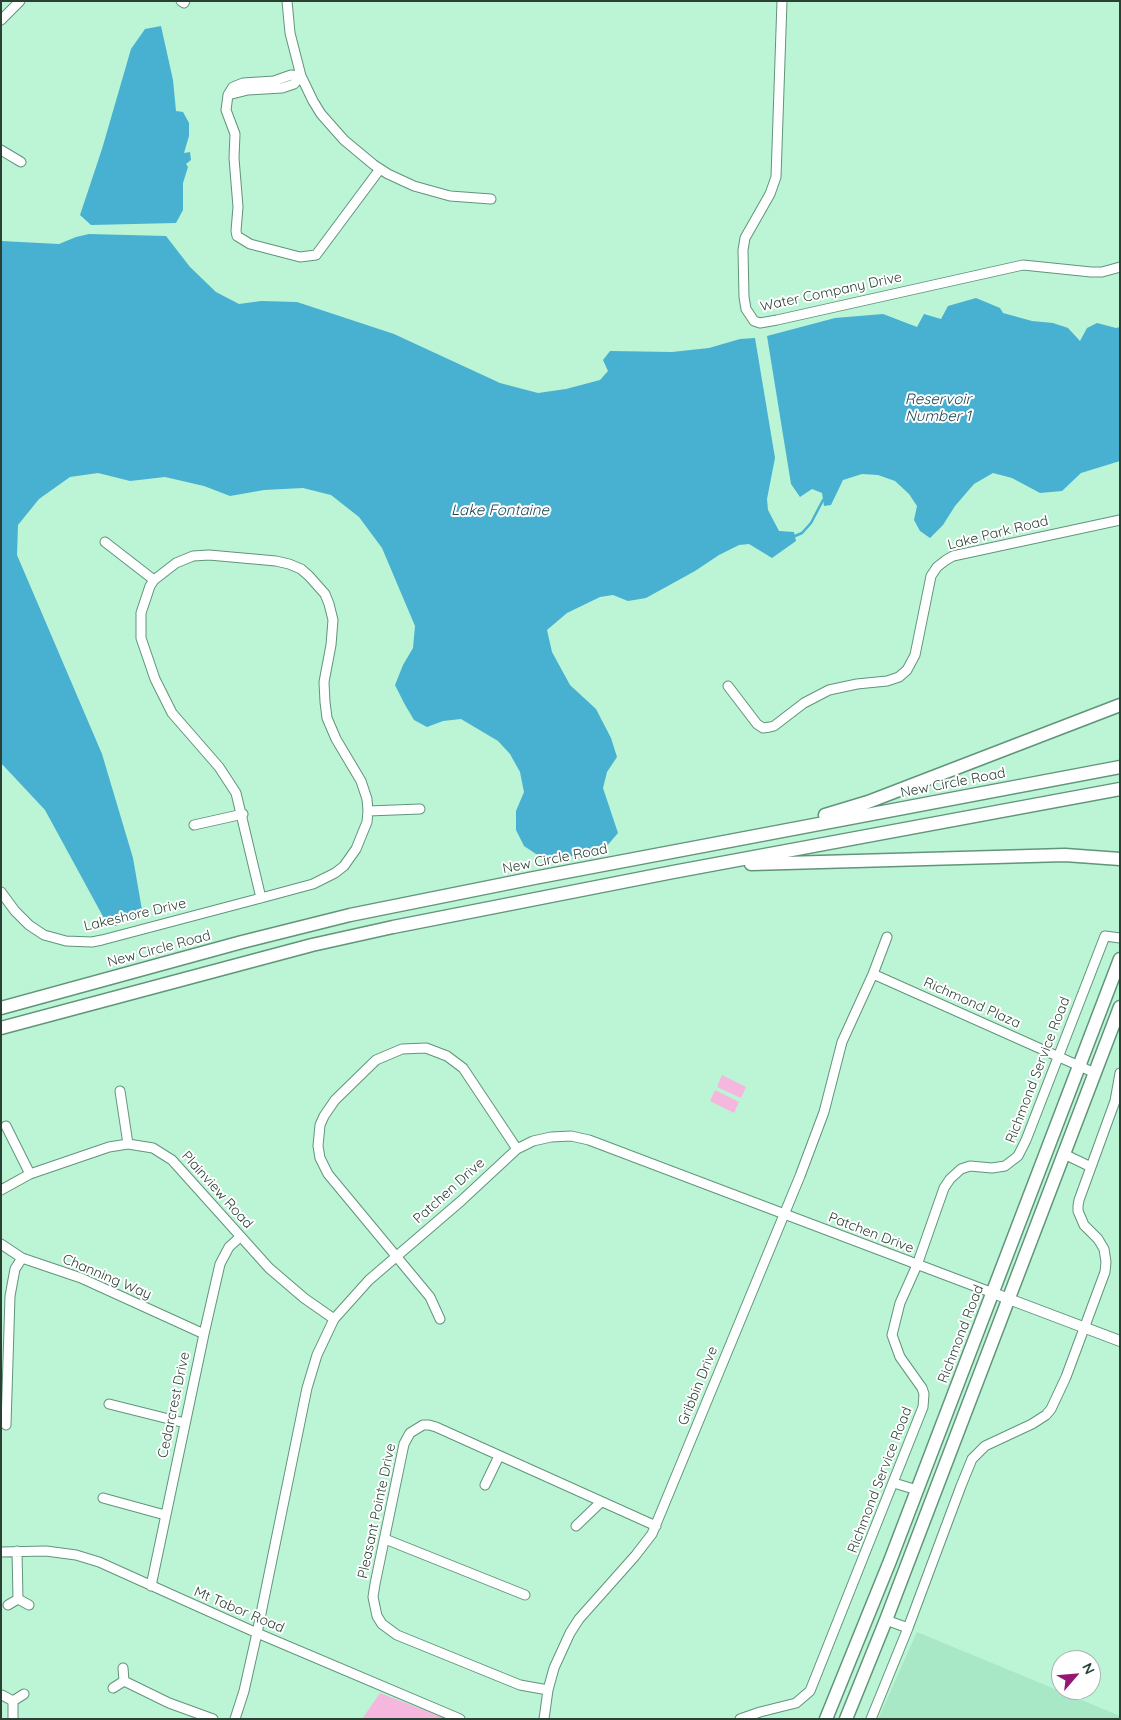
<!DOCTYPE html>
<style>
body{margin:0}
#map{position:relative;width:1121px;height:1720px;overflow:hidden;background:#bcf4d6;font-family:Quicksand,sans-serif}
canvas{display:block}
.frame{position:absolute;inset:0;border:2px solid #2a4035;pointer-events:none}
.north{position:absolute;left:1051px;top:1650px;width:50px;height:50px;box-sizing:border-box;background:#fff;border:1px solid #aab3ae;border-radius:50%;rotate:63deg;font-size:14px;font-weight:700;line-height:20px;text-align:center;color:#2a4035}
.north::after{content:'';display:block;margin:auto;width:18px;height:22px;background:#941873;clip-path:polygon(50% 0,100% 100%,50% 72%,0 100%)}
</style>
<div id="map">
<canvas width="1121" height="1720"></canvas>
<div class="frame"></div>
<div class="north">N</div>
</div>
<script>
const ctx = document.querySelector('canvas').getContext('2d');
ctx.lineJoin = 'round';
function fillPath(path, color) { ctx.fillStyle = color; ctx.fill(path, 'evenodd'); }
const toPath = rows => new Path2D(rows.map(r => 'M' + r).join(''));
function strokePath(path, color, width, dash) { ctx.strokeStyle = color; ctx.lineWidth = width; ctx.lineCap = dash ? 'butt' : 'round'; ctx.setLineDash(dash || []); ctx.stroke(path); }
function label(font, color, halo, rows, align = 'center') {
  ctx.font = font + ' Quicksand,sans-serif'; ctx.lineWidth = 4; ctx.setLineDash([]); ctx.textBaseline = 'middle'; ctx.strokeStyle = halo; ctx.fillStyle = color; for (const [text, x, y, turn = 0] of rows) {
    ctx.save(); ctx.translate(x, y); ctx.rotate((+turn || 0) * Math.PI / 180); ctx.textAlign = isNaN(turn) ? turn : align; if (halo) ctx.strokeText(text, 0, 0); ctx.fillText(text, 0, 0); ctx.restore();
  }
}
fillPath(toPath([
 [917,1632,1120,1716,1120,1719,878,1719]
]), '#a8e8c7');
fillPath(toPath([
 [722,1075,746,1087,741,1098,717,1087],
 [715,1090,739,1102,734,1113,710,1101],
 [380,1693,447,1719,362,1719]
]), '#f5b7dd');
fillPath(toPath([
 [161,26,173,80,176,111,183,112,189,123,189,136,184,153,190,152,191,160,186,164,188,167,183,183,183,210,176,223,91,225,80,215,102,149,131,49,145,29],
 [89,234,166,236,190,267,216,292,239,304,261,301,297,302,394,334,500,383,538,393,566,389,600,380,608,371,603,360,610,351,672,352,709,348,740,339,755,338,775,458,767,499,768,510,779,531,794,532,796,541,772,558,749,544,739,545,719,555,695,571,646,598,628,601,613,595,600,597,567,613,547,630,552,652,570,685,596,709,611,738,617,757,607,772,603,788,618,833,606,847,595,853,576,856,554,857,536,854,524,846,516,830,516,811,524,792,520,772,510,754,498,741,461,719,443,721,427,727,414,720,404,703,395,685,403,665,413,648,415,626,382,548,359,517,331,495,303,488,264,490,230,496,204,486,165,477,130,481,98,473,70,477,39,499,18,525,17,555,102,754,133,858,142,910,133,917,116,926,106,922,45,810,1,763,1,241,59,244,76,237],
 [976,298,1000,308,1003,313,1032,321,1053,323,1068,328,1080,341,1087,328,1097,323,1116,328,1120,327,1120,461,1081,473,1062,491,1040,493,1012,478,993,473,974,484,955,506,943,525,930,538,920,531,914,520,917,506,909,494,895,481,878,475,862,474,843,480,831,505,824,506,822,493,812,489,800,497,791,484,767,336,835,318,883,314,917,327,924,314,941,319,948,306]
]), '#48b0d0');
strokePath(toPath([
 [795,536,802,533,811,523,823,500]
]), '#48b0d0', 2.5);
const minor = toPath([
 [181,1,184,3,185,1],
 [287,1,290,33,301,76,313,101,321,114,344,140,374,165,388,174,414,186,450,196,491,199],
 [782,1,776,177,770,194,745,238,743,250,744,297,746,309,754,321,760,323,777,320,1014,267,1023,265,1091,272,1102,272,1120,267],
 [1,20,20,1],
 [301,76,291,75,274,81,243,83,233,87,228,95,226,110,235,134,234,158,238,207,236,231,237,236,250,244,300,257,316,255,380,169],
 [228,95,248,90,282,88,294,84,301,76],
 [1,150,21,162],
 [105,542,154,580],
 [728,686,757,724,763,728,770,727,774,726,804,703,829,690,857,684,887,681,899,677,907,670,915,655,931,576,937,567,946,560,953,556,1120,520],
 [368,811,420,809],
 [194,825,243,814],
 [1,892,15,911,29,925,44,935,66,941,92,942,102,940,261,898,313,884,335,873,344,866,356,849,367,822,368,811,367,799,361,781,336,739,327,718,325,702,324,682,331,645,333,620,329,604,325,594,309,576,301,569,289,564,276,561,209,555,193,556,176,563,154,580,150,586,141,613,141,638,155,679,172,713,219,767,236,793,261,898],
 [887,937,873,974,1095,1073],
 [120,1091,128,1144],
 [6,1126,30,1174],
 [1064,1154,1091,1167],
 [1,1190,30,1174,109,1147,128,1144,153,1148,172,1160,269,1268,304,1298,334,1319],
 [1,1244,22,1258,81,1278,204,1334],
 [440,1319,430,1297,328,1174,320,1158,318,1146,320,1125,324,1116,335,1100,376,1060,402,1049,426,1048,447,1056,463,1068,517,1149],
 [109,1404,185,1423],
 [6,1425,10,1296,15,1269,22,1258],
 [894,1483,917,1490],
 [485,1485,499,1456],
 [103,1498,165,1515],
 [576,1526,601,1502],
 [385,1539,525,1595],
 [17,1551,18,1599],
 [1,1552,46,1551,76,1555,99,1562,257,1633,460,1719],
 [151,1586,204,1334,220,1264,229,1247,240,1237],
 [8,1605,18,1599,29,1605],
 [886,1620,908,1628],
 [124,1681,169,1703,213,1719],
 [113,1688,124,1681,123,1668],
 [548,1690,520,1685,397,1635,382,1624,377,1616,373,1597,375,1584,404,1444,410,1433,423,1425,429,1425,436,1427,656,1526],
 [2,1695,13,1701,24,1694],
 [13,1701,13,1719],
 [235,1719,244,1691,257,1633,307,1388,317,1355,334,1319,369,1280,461,1201,517,1149,533,1141,551,1137,571,1136,589,1140,993,1293],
 [544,1719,548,1690,554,1668,570,1633,579,1619,635,1556,652,1534,800,1176,824,1112,842,1042,873,974],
 [740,1719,760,1712,796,1703,810,1691,923,1407,924,1394,922,1388,900,1357,892,1335,900,1303,917,1265,944,1188,950,1179,961,1169,970,1166,992,1168,1005,1166,1018,1156,1026,1140,1105,936,1120,938],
 [871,1719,908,1628,961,1486,972,1459,985,1446,1032,1424,1046,1415,1051,1409,1066,1377,1105,1272,1106,1262,1104,1249,1098,1239,1084,1225,1078,1211,1078,1206,1079,1200,1115,1101,1120,1073]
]);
const major = toPath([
 [993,1293,1120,1341]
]);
const highway = toPath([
 [825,815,868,802,1120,705],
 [751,864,1065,855,1120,859],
 [1,1008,242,942,350,915,534,878,1120,767],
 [1,1028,312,945,393,927,673,872,1120,789],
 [826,1719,890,1561,1120,959],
 [846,1719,886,1620,1120,1007]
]);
strokePath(minor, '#60957a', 11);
strokePath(major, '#60957a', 12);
strokePath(highway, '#60957a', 15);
strokePath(minor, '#fff', 9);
strokePath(major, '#fff', 10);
strokePath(highway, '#fff', 12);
label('14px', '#2a4035', '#fff', [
 ["Water Company Drive",831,292,-12],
 ["Lake Park Road",998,533,-14],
 ["New Circle Road",953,783,-11],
 ["New Circle Road",555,859,-11],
 ["Lakeshore Drive",135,915,-13],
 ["New Circle Road",159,949,-15],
 ["Richmond Plaza",972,1003,24],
 ["Richmond Service Road",1038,1070,-69],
 ["Plainview Road",217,1190,48],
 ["Patchen Drive",449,1191,-42],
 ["Patchen Drive",871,1233,21],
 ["Channing Way",107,1277,23],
 ["Richmond Road",961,1334,-69],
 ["Gribbin Drive",698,1386,-68],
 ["Cedarcrest Drive",174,1405,-78],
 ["Richmond Service Road",880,1480,-69],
 ["Pleasant Pointe Drive",377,1511,-78],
 ["Mt Tabor Road",239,1610,23]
]);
label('italic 15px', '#184653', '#fff', [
 ["Reservoir",938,399],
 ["Number 1",938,416],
 ["Lake Fontaine",500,510]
]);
</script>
